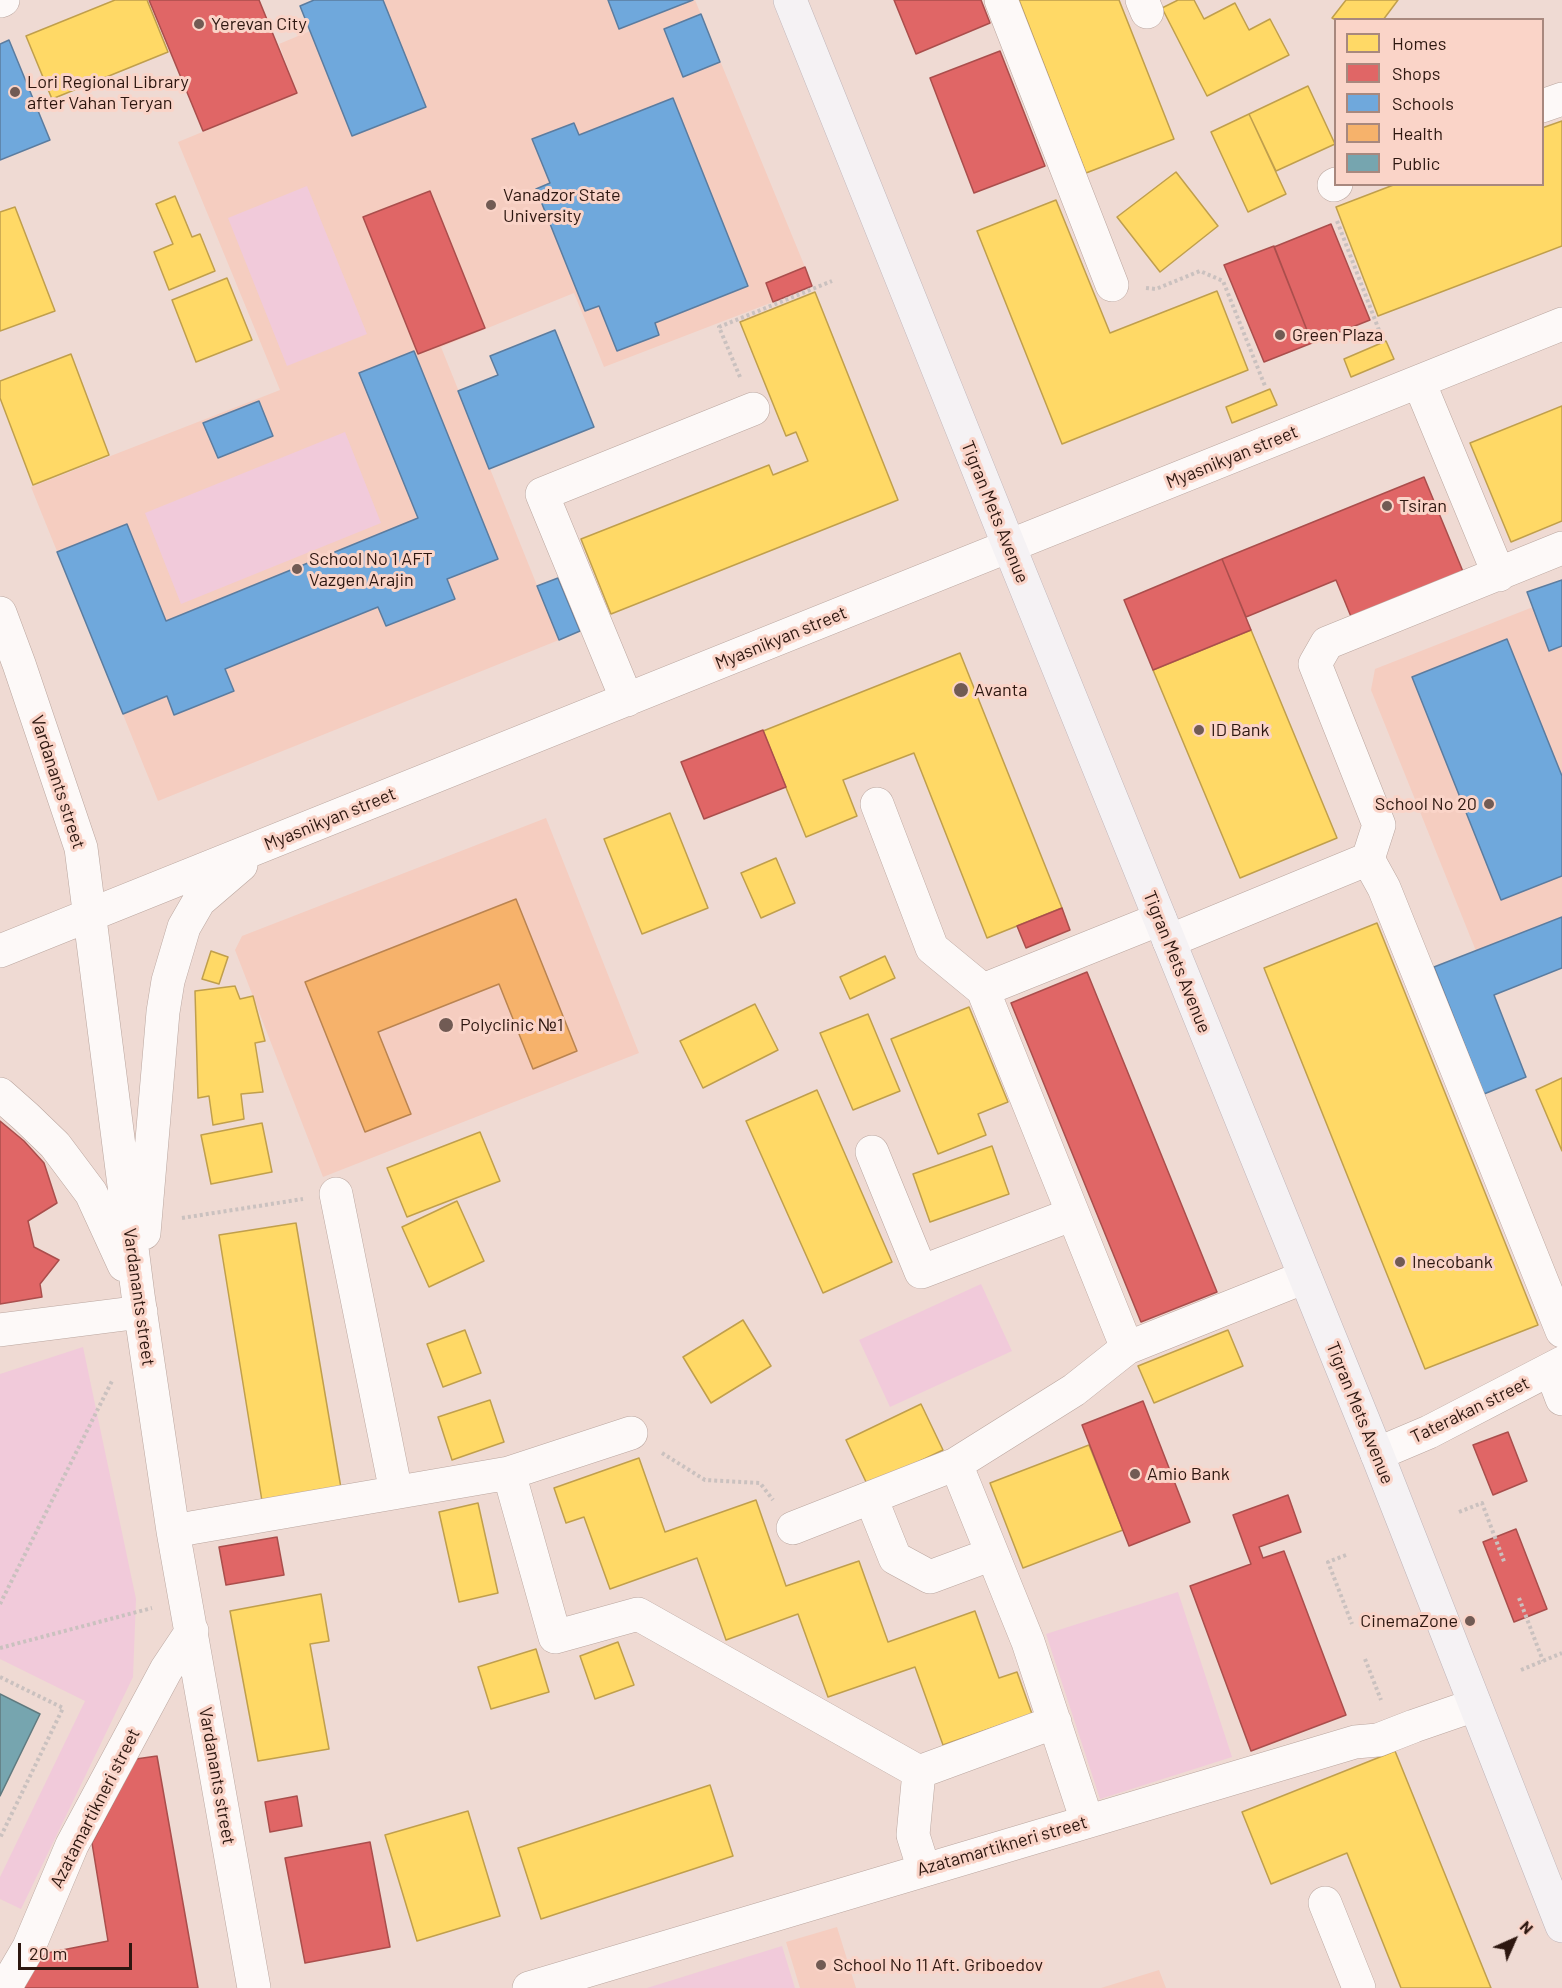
<!DOCTYPE html>
<meta charset="utf-8">
<style>
body{margin:0}
#map{position:relative;width:1562px;height:1988px;overflow:hidden;background:#efdad3;font-family:Barlow,sans-serif}
canvas{display:block}
.legend{position:absolute;left:1334px;top:18px;width:210px;height:168px;box-sizing:border-box;background:#fad4c8;border:2px solid #a8887e;margin:0;padding:8px 10px;list-style:none;font-size:18px;color:#2d1710}
.legend li{display:flex;align-items:center;gap:12px;height:30px}
.legend b{width:30px;border:2px solid #a8887e}
.north{position:absolute;left:1484px;top:1910px;width:60px;height:60px;-webkit-text-stroke:4px #fad4c8;paint-order:stroke;rotate:45deg;font-size:16px;font-weight:700;line-height:24px;text-align:center;color:#2d1710}
.north::after{content:'';display:block;margin:auto;width:21px;height:27px;background:#2d1710;clip-path:polygon(50% 0,100% 100%,50% 72%,0 100%)}
.scale{position:absolute;left:18px;top:1943px;width:114px;height:27px;box-sizing:border-box;border:3px solid #2d1710;border-top:0;padding-left:8px;font-size:18px;line-height:21px;white-space:nowrap;color:#2d1710;-webkit-text-stroke:4px #fad4c8;paint-order:stroke}
</style>
<div id="map">
<canvas width="1562" height="1988"></canvas>
<ul class="legend">
<li><b style="height:16px;background:#ffd966"></b>Homes</li>
<li><b style="height:16px;background:#e06666"></b>Shops</li>
<li><b style="height:16px;background:#6fa8dc"></b>Schools</li>
<li><b style="height:16px;background:#f6b26b"></b>Health</li>
<li><b style="height:16px;background:#76a5af"></b>Public</li>
</ul>
<div class="north">N</div>
<div class="scale">20 m</div>
</div>
<script>
const ctx = document.querySelector('canvas').getContext('2d');
ctx.lineJoin = 'round';
function fillPath(path, color) { ctx.fillStyle = color; ctx.fill(path, 'evenodd'); }
const toPath = rows => new Path2D(rows.map(r => 'M' + r).join(''));
function strokePath(path, color, width, dash) { ctx.strokeStyle = color; ctx.lineWidth = width; ctx.lineCap = dash ? 'butt' : 'round'; ctx.setLineDash(dash || []); ctx.stroke(path); }
function label(font, color, halo, rows, align = 'center') {
  ctx.font = font + ' Barlow,sans-serif'; ctx.lineWidth = 6; ctx.setLineDash([]); ctx.textBaseline = 'middle'; ctx.strokeStyle = halo; ctx.fillStyle = color; for (const [text, x, y, turn = 0] of rows) {
    ctx.save(); ctx.translate(x, y); ctx.rotate((+turn || 0) * Math.PI / 180); ctx.textAlign = isNaN(turn) ? turn : align; if (halo) ctx.strokeText(text, 0, 0); ctx.fillText(text, 0, 0); ctx.restore();
  }
}
fillPath(toPath([
 [314,0,695,0,805,267,766,283,773,302,604,367,574,293,441,347,559,640,158,801,31,487,280,390,178,142,297,93,279,44,310,31,300,6],
 [1533,607,1549,651,1562,646,1562,917,1476,951,1371,690,1375,669],
 [546,818,639,1053,323,1177,235,950,242,936],
 [837,1927,856,1988,800,1988,786,1942],
 [1159,1970,1166,1988,1101,1988]
]), '#f5cdc0');
fillPath(toPath([
 [307,186,367,334,287,366,228,218],
 [345,432,381,523,181,604,145,513],
 [981,1284,1012,1351,890,1407,859,1340],
 [83,1347,136,1599,133,1677,21,1909,0,1899,0,1877,85,1701,0,1659,0,1374],
 [1178,1592,1232,1757,1100,1799,1046,1634],
 [782,1946,795,1988,647,1988]
]), '#f1cada');
const homes = toPath([
 [115,0,147,0,168,52,52,99,26,36,115,0],
 [1019,0,1119,0,1174,139,1086,173,1019,0],
 [1178,0,1194,0,1204,19,1235,3,1249,30,1270,19,1289,55,1207,96,1162,8,1178,0],
 [1346,0,1398,0,1383,20,1336,20,1332,18,1346,0],
 [1308,86,1335,144,1276,171,1249,114,1308,86],
 [1249,114,1286,194,1248,212,1211,132,1249,114],
 [1562,121,1562,246,1378,316,1336,207,1396,184,1542,184,1542,128,1562,121],
 [1176,172,1218,226,1160,272,1117,217,1176,172],
 [175,196,192,237,200,234,215,271,169,290,154,252,173,244,156,204,175,196],
 [1056,200,1110,333,1217,291,1248,370,1062,444,977,231,1056,200],
 [15,207,55,311,0,331,0,212,15,207],
 [227,278,252,340,196,362,172,300,227,278],
 [815,292,898,500,611,614,581,539,769,465,773,475,808,461,796,432,786,436,740,322,815,292],
 [1386,341,1394,359,1351,377,1344,359,1386,341],
 [71,354,109,455,33,485,0,398,0,381,71,354],
 [1270,389,1277,405,1232,423,1226,407,1270,389],
 [1562,406,1562,521,1511,542,1470,443,1562,406],
 [1251,630,1337,838,1240,878,1153,670,1251,630],
 [960,653,1062,908,987,938,914,753,843,780,857,816,806,837,763,731,960,653],
 [670,813,708,908,642,934,604,839,670,813],
 [776,858,795,903,761,918,741,873,776,858],
 [1377,923,1538,1325,1425,1369,1264,968,1377,923],
 [211,951,228,957,219,984,202,979,211,951],
 [885,956,895,978,850,999,840,977,885,956],
 [235,986,240,999,253,996,265,1041,255,1043,263,1092,241,1094,244,1119,213,1125,209,1096,198,1098,195,991,235,986],
 [755,1004,778,1050,703,1088,680,1041,755,1004],
 [969,1007,1008,1102,978,1114,986,1135,938,1154,891,1039,969,1007],
 [868,1014,900,1091,853,1110,820,1033,868,1014],
 [1562,1078,1562,1151,1536,1090,1562,1078],
 [817,1090,892,1262,823,1293,746,1121,817,1090],
 [262,1123,272,1172,211,1184,201,1135,262,1123],
 [480,1132,500,1181,407,1217,387,1168,480,1132],
 [992,1146,1009,1194,930,1222,913,1174,992,1146],
 [457,1201,484,1261,429,1287,402,1227,457,1201],
 [296,1223,341,1488,262,1501,219,1235,296,1223],
 [743,1320,771,1366,711,1403,683,1357,743,1320],
 [465,1330,481,1373,443,1387,427,1344,465,1330],
 [1228,1330,1243,1366,1154,1403,1138,1366,1228,1330],
 [490,1400,504,1442,452,1460,438,1417,490,1400],
 [921,1404,943,1450,868,1486,846,1440,921,1404],
 [1089,1445,1123,1530,1023,1568,990,1483,1089,1445],
 [639,1458,665,1532,756,1500,786,1586,859,1561,888,1642,975,1611,999,1678,1017,1672,1032,1714,943,1745,915,1667,828,1697,798,1614,726,1640,697,1558,610,1589,584,1517,566,1523,554,1488,639,1458],
 [478,1503,498,1593,459,1602,439,1512,478,1503],
 [321,1594,329,1641,310,1644,329,1749,258,1761,230,1611,321,1594],
 [618,1642,634,1685,595,1699,580,1656,618,1642],
 [536,1649,549,1692,491,1709,478,1667,536,1649],
 [1395,1751,1491,1988,1401,1988,1347,1853,1271,1884,1242,1812,1395,1751],
 [710,1785,733,1856,541,1919,518,1848,710,1785],
 [468,1811,500,1916,417,1941,385,1835,468,1811]
]);
fillPath(homes, '#ffd966');
strokePath(homes, '#c09f4c', 1.5);
const shops = toPath([
 [149,0,259,0,297,93,203,131,149,0],
 [894,0,981,0,990,23,916,54,894,0],
 [1000,51,1045,166,974,193,930,78,1000,51],
 [430,191,485,328,418,354,363,217,430,191],
 [1331,224,1370,320,1312,343,1274,247,1331,224],
 [1274,246,1312,343,1264,362,1224,265,1274,246],
 [805,267,812,286,773,302,766,283,805,267],
 [1424,477,1464,574,1352,619,1336,580,1246,617,1222,559,1424,477],
 [1222,559,1251,630,1153,670,1124,600,1222,559],
 [763,730,786,787,704,819,681,762,763,730],
 [1062,908,1070,930,1026,948,1017,926,1062,908],
 [1087,972,1217,1292,1141,1322,1011,1003,1087,972],
 [0,1121,24,1141,44,1163,57,1203,28,1221,34,1247,59,1260,40,1284,42,1297,0,1304,0,1121],
 [1143,1401,1190,1522,1129,1546,1082,1425,1143,1401],
 [1508,1432,1527,1481,1493,1495,1473,1445,1508,1432],
 [1288,1495,1301,1532,1259,1547,1263,1558,1284,1551,1346,1715,1251,1751,1190,1586,1251,1564,1233,1515,1288,1495],
 [1516,1529,1547,1609,1514,1622,1483,1542,1516,1529],
 [277,1537,284,1575,226,1585,219,1547,277,1537],
 [157,1756,198,1988,22,1988,42,1954,108,1941,92,1843,136,1759,157,1756],
 [297,1796,302,1826,270,1832,265,1802,297,1796],
 [370,1842,390,1947,305,1963,285,1858,370,1842]
]);
fillPath(shops, '#e06666');
strokePath(shops, '#aa4e4c', 1.5);
const schools = toPath([
 [314,0,383,0,426,107,352,136,300,6,314,0],
 [608,0,693,0,619,29,608,0],
 [701,14,720,62,683,77,664,29,701,14],
 [9,40,50,140,0,160,0,44,9,40],
 [673,98,748,286,655,323,659,335,617,351,599,306,585,311,536,189,550,183,532,139,574,123,579,135,673,98],
 [555,330,594,427,489,469,458,391,498,375,490,356,555,330],
 [414,351,498,559,447,579,455,599,386,626,378,607,225,669,234,691,174,715,167,696,123,714,57,552,127,524,166,621,418,518,359,373,414,351],
 [259,401,273,436,218,458,203,423,259,401],
 [558,578,580,631,559,640,537,586,558,578],
 [1562,580,1562,646,1549,651,1527,592,1562,580],
 [1507,639,1562,776,1562,876,1501,900,1412,677,1507,639],
 [1562,917,1562,968,1494,995,1526,1077,1484,1094,1434,967,1562,917]
]);
fillPath(schools, '#6fa8dc');
strokePath(schools, '#5b7c9f', 1.5);
const health = toPath([
 [516,899,577,1051,533,1069,499,984,378,1032,411,1114,365,1132,305,982,516,899]
]);
fillPath(health, '#f6b26b');
strokePath(health, '#ba8450', 1.5);
const public = toPath([
 [0,1694,40,1714,0,1796,0,1694]
]);
fillPath(public, '#76a5af');
strokePath(public, '#607a7f', 1.5);
const minor = toPath([
 [1001,0,1112,285],
 [1142,0,1147,12],
 [0,1,3,0],
 [1542,106,1562,99],
 [1334,185,1336,184],
 [1419,382,1499,575],
 [0,613,19,664,81,848,138,1295,173,1531,254,1988],
 [627,700,542,494,753,409],
 [877,804,932,948,983,990],
 [1368,859,1384,888,1562,1331],
 [1169,941,1368,859,1379,825,1315,664,1327,643,1562,548],
 [0,951,1562,324],
 [0,1094,26,1117,55,1145,91,1193,124,1265],
 [872,1152,921,1272,1073,1214],
 [336,1194,396,1492],
 [144,1233,163,1012,168,981,184,927,199,901,241,865],
 [0,1330,141,1312],
 [1127,1348,983,990,1160,919],
 [1551,1370,1562,1399],
 [1377,1454,1429,1432,1562,1363],
 [509,1473,631,1433],
 [871,1498,895,1558,930,1577,992,1554],
 [793,1528,956,1464],
 [173,1531,509,1473,555,1637,638,1614,919,1772,913,1835,924,1870],
 [919,1772,1055,1722],
 [1087,1821,1028,1642,956,1464,1074,1390,1127,1348,1305,1277],
 [1325,1903,1359,1988],
 [5,1988,29,1947,72,1845,166,1670,192,1631],
 [529,1988,1355,1742,1378,1740,1414,1726,1475,1705]
]);
const major = toPath([
 [790,0,1009,546,1377,1454,1562,1926]
]);
strokePath(minor, '#baa69f', 34);
strokePath(major, '#bfb4b8', 34);
strokePath(toPath([
 [1337,221,1382,338],
 [1146,288,1156,289,1200,271,1223,281,1265,386],
 [740,377,719,327,832,281],
 [182,1218,303,1199],
 [662,1453,705,1480,760,1483,773,1500],
 [1459,1512,1482,1503,1505,1564],
 [1346,1555,1328,1562,1352,1624],
 [1519,1598,1543,1661],
 [0,1604,113,1379],
 [0,1648,152,1608],
 [1365,1659,1381,1700],
 [1521,1670,1562,1653],
 [0,1677,63,1708,0,1838]
]), '#cac1bf', 4, [3, 3]);
strokePath(minor, '#fdf9f8', 33);
strokePath(major, '#f5f2f4', 33);
for (const [x, y, r, color] of [
 [199,24,6,"#715b54"],
 [15,92,6,"#715b54"],
 [491,205,6,"#715b54"],
 [1280,335,6,"#715b54"],
 [1387,506,6,"#715b54"],
 [297,569,6,"#715b54"],
 [961,690,8,"#715b54"],
 [1199,730,6,"#715b54"],
 [1489,804,6,"#715b54"],
 [446,1025,8,"#715b54"],
 [1400,1262,6,"#715b54"],
 [1135,1474,6,"#715b54"],
 [1470,1621,6,"#715b54"],
 [821,1965,6,"#715b54"]
]) { const dot = new Path2D(); dot.arc(x, y, r, 0, 2 * Math.PI); ctx.fillStyle = color; ctx.fill(dot); strokePath(dot, '#fad4c8', 2); }
label('18px', '#2d1710', '#fad4c8', [
 ["Yerevan City",211,24],
 ["Lori Regional Library",27,82],
 ["after Vahan Teryan",27,103],
 ["Vanadzor State",503,195],
 ["University",503,216],
 ["Green Plaza",1292,335],
 ["Tsiran",1399,506],
 ["School No 1 AFT",309,559],
 ["Vazgen Arajin",309,580],
 ["Avanta",974,690],
 ["ID Bank",1211,730],
 ["School No 20",1477,804,"right"],
 ["Polyclinic №1",460,1025],
 ["Inecobank",1412,1262],
 ["Amio Bank",1147,1474],
 ["CinemaZone",1458,1621,"right"],
 ["School No 11 Aft. Griboedov",833,1965]
], 'left');
label('18px', '#2d1710', '#fad4c8', [
 ["Myasnikyan street",1232,457,-22],
 ["Tigran Mets Avenue",995,512,68],
 ["Myasnikyan street",781,638,-22],
 ["Vardanants street",58,782,72],
 ["Myasnikyan street",330,819,-22],
 ["Tigran Mets Avenue",1177,962,68],
 ["Vardanants street",139,1297,82],
 ["Taterakan street",1470,1410,-26],
 ["Tigran Mets Avenue",1360,1413,68],
 ["Vardanants street",217,1776,80],
 ["Azatamartikneri street",95,1808,-63],
 ["Azatamartikneri street",1002,1846,-16]
]);
</script>
